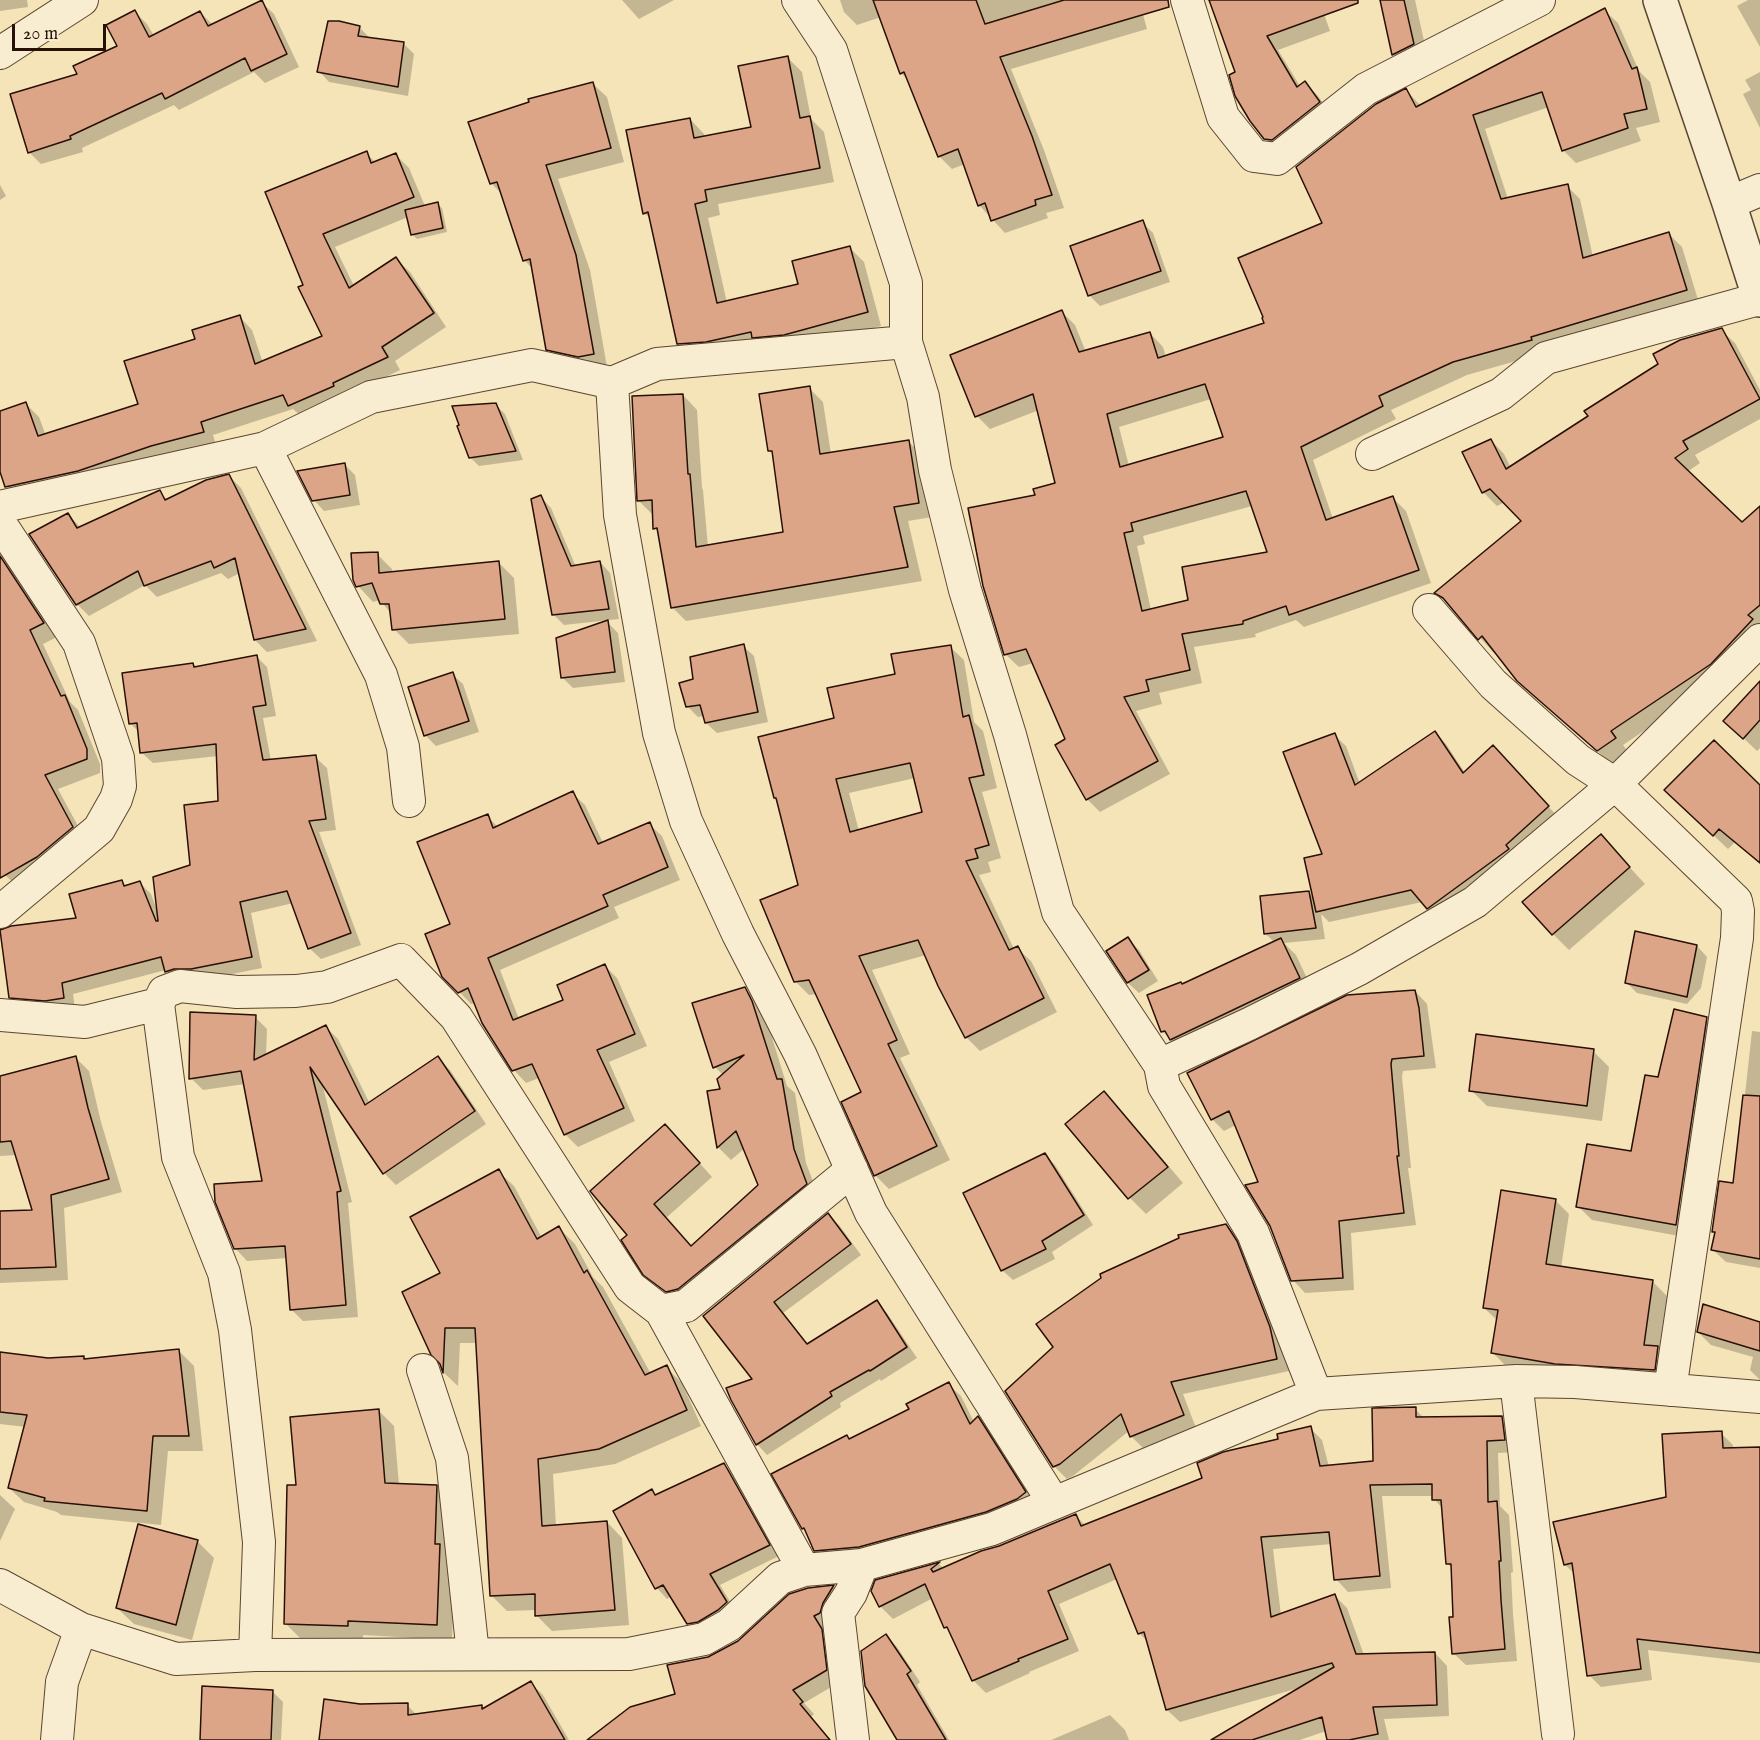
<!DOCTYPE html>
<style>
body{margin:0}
#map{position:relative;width:1760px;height:1740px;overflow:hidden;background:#f5e4b8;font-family:"IM FELL English",serif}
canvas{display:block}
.scale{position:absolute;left:12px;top:24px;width:94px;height:27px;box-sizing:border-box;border:3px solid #281006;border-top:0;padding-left:8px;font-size:18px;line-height:21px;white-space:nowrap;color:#281006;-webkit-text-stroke:4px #f8edd1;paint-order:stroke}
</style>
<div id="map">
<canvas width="1760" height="1740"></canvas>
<div class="scale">20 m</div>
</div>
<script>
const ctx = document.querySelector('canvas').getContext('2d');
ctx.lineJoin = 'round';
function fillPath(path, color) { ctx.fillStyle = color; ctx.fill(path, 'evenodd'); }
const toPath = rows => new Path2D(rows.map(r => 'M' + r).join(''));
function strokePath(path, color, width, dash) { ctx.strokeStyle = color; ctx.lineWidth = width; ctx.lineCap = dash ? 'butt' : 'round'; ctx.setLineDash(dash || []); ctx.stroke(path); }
fillPath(toPath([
 [0,0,27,0,28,7,0,11],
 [622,0,674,0,639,19],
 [840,0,1139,0,1147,29,1011,69,1044,150,1064,208,1046,213,1048,218,1005,233,979,205,965,164,952,169,939,156,909,81,901,73,881,17,857,25,844,12],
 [1207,0,1319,0,1330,31,1278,50,1300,86,1305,83,1318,96,1332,116,1278,152,1265,138,1237,72,1213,5],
 [1381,0,1415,0,1428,59,1408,69,1394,55],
 [1748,0,1760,0,1760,47,1737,6],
 [261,2,274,14,299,67,265,83,254,72,179,110,174,105,82,148,83,152,41,164,29,152,79,75,119,47,135,12,147,24,154,36,200,12,213,25],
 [1604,10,1618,23,1639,71,1650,82,1660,122,1636,128,1641,141,1576,163,1563,150,1549,107,1485,129,1508,199,1567,186,1580,199,1593,257,1669,234,1682,247,1699,303,1544,353,1467,375,1391,410,1396,419,1313,460,1333,519,1393,498,1406,511,1431,583,1304,627,1296,620,1255,634,1256,637,1194,647,1202,683,1159,693,1162,704,1136,711,1170,774,1100,812,1087,799,1067,740,1033,663,1019,667,1005,654,1036,496,1057,484,1039,410,990,429,977,416,1062,312,1075,325,1086,352,1150,333,1163,347,1166,357,1266,324,1406,90,1421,106],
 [1211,399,1225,438,1129,466,1119,427],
 [1252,506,1269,553,1190,601,1151,610,1137,546,1145,544,1143,536],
 [359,27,370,38,404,44,414,54,408,96,329,82,319,71],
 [787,57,802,72,811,119,824,132,834,182,718,204,720,215,708,218,727,303,799,285,850,248,864,262,881,326,799,348,693,358,679,343,652,220,644,213,690,119,704,134,705,138,753,129],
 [1760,72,1760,128,1743,94,1751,90,1745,80],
 [593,84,607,97,624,162,558,179,590,270,607,367,562,363,548,349,533,269,524,260,503,195,491,183],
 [366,153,376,163,396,155,409,168,425,206,437,204,442,208,447,232,417,239,412,234,408,217,335,247,354,286,396,259,410,272,446,327,395,361,400,370,303,418,293,409,213,435,216,445,20,500,7,487,0,468,0,413,26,404,39,417,46,436,139,405,197,340,239,316,252,330,263,363,324,337,267,193],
 [0,185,6,196,0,200],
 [1142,222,1153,233,1170,282,1100,306,1089,295],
 [1721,330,1735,343,1760,390,1760,419,1695,455,1700,463,1687,472,1742,524,1760,509,1760,641,1724,677,1623,745,1628,752,1612,764,1532,694,1518,680,1495,650,1493,652,1454,609,1437,593,1523,521,1505,502,1497,506,1483,492,1464,453,1491,440,1504,454,1511,468],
 [809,388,823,402,831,454,909,442,923,456,932,517,908,521,922,581,686,621,672,607,659,532,655,528,653,515,639,501,683,395,697,410,702,488,703,490,708,547,784,534,774,455,769,450],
 [496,405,505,414,523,460,479,466,470,457],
 [345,465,355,475,360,505,324,511,314,500],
 [229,476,241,488,317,641,267,652,255,640,240,573,228,579,221,573,157,597,145,585,89,616,77,604,68,514,81,528,159,492,168,500],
 [541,497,551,508,576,567,600,562,610,573,619,619,564,625,553,614],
 [377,554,392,569,392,573,499,563,514,578,519,634,409,644,394,629,392,615,380,600,373,602,358,586],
 [0,556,11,567,57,637,43,644,70,702,78,710,100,764,100,773,58,789,86,841,19,888,5,875,0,864],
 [607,622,618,633,625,682,573,688,563,678],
 [743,646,754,656,768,722,717,733,706,723,704,716,698,717,687,706,695,680],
 [950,647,964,660,974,722,983,731,997,788,982,792,1001,858,988,862,991,872,979,875,1014,949,1017,948,1031,961,1057,1012,980,1051,967,1038,926,955,872,970,910,1054,900,1058,950,1160,889,1189,875,1175,863,1093,817,994,809,995,795,981,800,886,778,801,775,798,835,719,896,675],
 [915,778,924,813,859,831,849,793],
 [256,656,267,667,276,716,263,718,271,761,315,757,327,768,336,830,319,832,361,945,321,959,309,948,293,903,251,913,262,968,203,980,178,983,166,970,73,994,75,1009,22,1008,11,997,78,919,122,882,127,887,140,883,151,894,157,910,192,866,220,802,218,756,153,763,141,752,139,732,131,724,193,664,197,668],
 [452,674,463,684,479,732,436,746,425,735],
 [1760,683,1760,748,1757,751,1739,734],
 [1435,733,1446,744,1465,773,1504,759,1559,818,1439,920,1422,902,1329,922,1321,914,1325,939,1284,943,1296,955,1314,993,1186,1054,1162,1031,1182,985,1275,943,1266,934,1309,893,1315,899,1324,855,1334,735,1346,746,1360,784],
 [1760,787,1760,864,1735,842,1728,849,1680,804],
 [572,793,585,805,603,843,649,824,662,836,680,880,614,907,619,918,500,970,519,1019,565,1001,605,966,617,978,647,1046,609,1062,635,1121,578,1147,565,1134,539,1078,526,1083,514,1070,475,1003,471,1004,444,976,452,925,487,816,498,827],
 [1601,836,1645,884,1569,950,1553,934],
 [1128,939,1139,950,1158,981,1139,993,1128,983,1108,952],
 [1697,946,1707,957,1701,988,1687,1004,1637,993,1626,982],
 [745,989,758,1002,765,1015,787,1086,795,1093,806,1163,819,1197,680,1304,645,1274,629,1236,678,1139,712,1177,666,1218,692,1248,760,1185,745,1148,731,1160,718,1147,709,1092,722,1090,723,1075,715,1067,694,1004],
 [1415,991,1427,1004,1436,1068,1403,1071,1402,1077,1411,1168,1408,1168,1416,1225,1351,1233,1354,1290,1305,1293,1293,1280,1260,1183,1236,1125,1224,1131,1212,1119],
 [255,1017,267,1029,266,1056,326,1027,338,1039,370,1104,438,1058,450,1070,486,1124,396,1185,384,1173,322,1083,352,1202,348,1203,358,1317,303,1321,291,1309,287,1258,247,1261,235,1248,264,1182,245,1084,203,1090,191,1078],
 [1706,1018,1720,1032,1690,1238,1592,1220,1578,1206,1632,1153,1659,1079],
 [1752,1031,1760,1032,1760,1268,1726,1262,1713,1250,1716,1234,1713,1231,1735,1185],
 [1593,1051,1609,1067,1602,1121,1487,1106,1471,1090],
 [76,1058,89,1071,101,1122,122,1192,64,1208,68,1280,0,1283,0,1213,34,1211,17,1155,0,1156,0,1076],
 [1104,1093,1120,1109,1183,1183,1146,1214,1130,1198,1067,1124],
 [1045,1155,1055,1165,1093,1225,1052,1252,1055,1259,1013,1280,1002,1270],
 [498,1171,514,1186,542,1238,559,1228,575,1244,593,1277,603,1287,651,1374,666,1367,682,1383,701,1426,615,1464,553,1474,556,1526,607,1522,622,1538,629,1625,552,1631,536,1615,536,1610,507,1611,492,1596,477,1343,460,1343,458,1386,444,1373,441,1363,442,1274],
 [1555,1200,1569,1214,1561,1268,1653,1282,1667,1296,1659,1349,1672,1362,1669,1384,1507,1367,1493,1353,1498,1321,1484,1308],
 [828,1215,839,1225,861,1255,783,1313,808,1345,876,1302,887,1313,917,1358,881,1381,880,1379,840,1403,841,1407,767,1455,757,1444,755,1380,705,1316],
 [1226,1225,1239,1238,1283,1341,1289,1371,1183,1394,1196,1428,1144,1449,1131,1436,1129,1431,1073,1476,1067,1479,1054,1466],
 [1760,1323,1760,1380,1750,1370,1753,1357,1711,1345,1698,1332],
 [179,1351,194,1366,203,1451,168,1451,161,1525,61,1515,57,1512,24,1502,9,1488,26,1427,0,1424,0,1353,48,1360,83,1358,86,1361],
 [948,1384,961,1396,974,1422,978,1418,990,1430,1037,1505,828,1563,815,1550,808,1533,803,1528,847,1436,850,1440,911,1410],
 [1415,1409,1425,1419,1501,1417,1514,1429,1516,1452,1498,1453,1500,1506,1509,1515,1513,1572,1511,1573,1513,1614,1517,1661,1466,1665,1453,1653,1455,1618,1452,1568,1447,1563,1443,1509,1434,1499,1433,1496,1382,1496,1391,1588,1348,1592,1336,1579,1332,1544,1273,1549,1281,1615,1335,1596,1347,1608,1364,1655,1435,1653,1447,1666,1449,1716,1384,1719,1389,1740,1328,1740,1326,1731,1300,1740,1214,1740,1299,1688,1180,1722,1167,1710,1148,1642,1139,1633,1117,1579,1059,1604,1079,1651,1029,1672,1030,1673,986,1693,974,1681,952,1634,946,1628,933,1598,893,1619,880,1606,877,1581,939,1564,944,1569,1075,1515,1086,1526,1203,1479,1280,1440,1310,1428,1322,1440,1329,1467,1375,1462],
 [379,1411,394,1426,399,1485,436,1487,452,1502,455,1561,452,1640,363,1635,363,1640,301,1639,285,1623,298,1487],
 [1721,1433,1733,1445,1733,1449,1760,1448,1760,1663,1648,1650,1652,1680,1601,1687,1589,1675,1575,1574,1565,1565,1667,1498],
 [724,1464,734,1475,779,1556,720,1585,737,1613,699,1634,689,1623,672,1596,667,1599,657,1588,615,1512,652,1491,657,1496],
 [0,1495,15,1509,0,1541],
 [139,1526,198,1542,214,1558,192,1640,134,1624,117,1608],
 [834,1587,846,1599,838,1683,804,1703,814,1714,811,1717,830,1740,590,1740,676,1696,708,1658,739,1642,808,1589],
 [886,1636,897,1647,920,1682,917,1685,949,1740,898,1740],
 [531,1683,543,1695,569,1740,321,1740,360,1706,407,1705,417,1715,481,1707,484,1709],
 [272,1691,283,1702,281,1740,201,1740],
 [1110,1715,1125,1730,1129,1740,1051,1740]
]), '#0003');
const building = toPath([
 [262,0,287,54,251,71,245,58,165,99,162,93,70,136,71,139,28,153,10,94,77,74,73,66,117,46,106,25,135,10,149,37,200,11,208,26,262,0],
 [873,0,976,0,985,24,1064,0,1168,0,1169,7,1000,57,1032,136,1052,195,1035,200,1036,205,991,221,985,203,978,206,958,149,938,157,904,72,900,74,873,0],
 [1209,0,1358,0,1358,3,1267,36,1297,87,1305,81,1320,102,1272,140,1264,139,1250,121,1235,96,1229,75,1235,72,1209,0],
 [1380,0,1404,0,1414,44,1392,55,1380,0],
 [1605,8,1632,69,1637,67,1647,109,1624,114,1628,128,1562,151,1542,92,1473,115,1501,199,1568,184,1583,258,1669,232,1687,290,1531,337,1532,340,1453,362,1379,396,1383,406,1301,447,1326,520,1393,496,1419,570,1289,615,1286,606,1243,621,1243,624,1182,634,1190,670,1146,680,1149,691,1124,697,1158,761,1086,800,1055,745,1065,739,1026,649,1004,655,983,586,968,508,1035,495,1033,489,1055,483,1033,394,975,417,950,355,1062,310,1079,352,1150,332,1158,358,1264,323,1262,318,1263,317,1238,258,1322,223,1296,167,1376,104,1406,88,1416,107,1605,8],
 [1205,384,1223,437,1120,467,1107,414,1205,384],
 [1246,491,1267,552,1182,567,1188,600,1142,611,1124,533,1133,531,1131,523,1246,491],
 [328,21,339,21,360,26,358,36,404,42,398,87,317,72,328,21],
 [788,56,800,118,810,116,820,168,705,190,707,201,695,204,717,303,798,284,792,261,850,246,868,312,784,335,752,338,751,332,706,342,677,344,648,212,643,214,626,130,690,118,694,138,751,127,738,66,788,56],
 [593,82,611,148,546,165,576,255,594,354,578,357,546,350,530,259,523,261,497,182,490,184,468,122,529,102,528,99,593,82],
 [367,151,371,163,396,153,414,197,323,234,349,288,396,257,434,313,382,347,388,357,333,383,334,386,288,406,283,395,201,422,204,432,151,446,78,471,5,487,0,472,0,411,26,402,38,436,138,404,124,361,195,339,192,330,240,315,255,364,322,336,298,287,303,285,265,192,367,151],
 [438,202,443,228,411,235,405,210,438,202],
 [1143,220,1161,271,1088,296,1070,246,1143,220],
 [1722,328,1760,399,1683,441,1688,449,1675,458,1742,522,1760,506,1760,605,1748,615,1753,619,1711,664,1611,731,1616,738,1597,751,1517,681,1482,636,1478,640,1443,598,1434,593,1521,521,1490,489,1482,493,1462,452,1491,439,1506,469,1588,416,1584,411,1658,364,1653,354,1680,340,1722,328],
 [810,386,820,454,909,440,919,503,894,507,908,567,671,608,657,528,653,529,652,500,637,501,632,396,683,394,688,474,690,474,696,547,783,532,772,451,768,451,759,394,810,386],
 [496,403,516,451,469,458,457,426,459,425,452,406,496,403],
 [345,463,350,495,312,501,297,471,345,463],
 [229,474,306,629,254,640,235,558,214,568,211,561,144,586,138,571,76,605,29,534,68,513,77,528,160,490,165,500,206,480,229,474],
 [541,495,571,566,600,561,609,609,552,615,531,499,541,495],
 [378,552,379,573,499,561,505,619,392,630,389,604,380,604,372,583,356,587,353,580,351,553,378,552],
 [0,556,44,623,30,630,61,696,65,695,87,749,87,759,45,775,73,827,37,857,0,878,0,556],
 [608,620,615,672,561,678,556,638,608,620],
 [744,644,758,712,705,723,700,705,686,707,679,683,693,679,690,657,744,644],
 [951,645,963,717,969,715,984,775,969,778,989,845,975,849,978,858,966,861,1009,950,1018,946,1044,998,965,1038,938,986,918,940,859,956,897,1040,888,1044,937,1146,874,1176,841,1102,861,1092,809,980,794,982,760,900,798,885,776,798,774,798,758,737,834,718,827,688,895,674,891,654,951,645],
 [910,763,922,812,850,832,836,779,910,763],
 [257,655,266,705,253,707,263,760,316,755,326,819,309,821,351,933,308,949,287,891,240,902,252,957,191,969,174,969,165,972,161,957,62,983,64,998,45,1001,9,998,0,930,11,926,76,918,69,894,122,880,124,886,140,881,156,921,158,921,153,877,190,865,184,805,218,801,216,744,140,753,137,723,129,724,122,673,193,663,194,667,257,655],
 [453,672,469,721,424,736,408,687,453,672],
 [1760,681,1760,720,1743,739,1723,721,1760,681],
 [1435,731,1463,773,1493,745,1549,806,1506,845,1509,849,1427,909,1411,890,1316,912,1304,858,1322,854,1283,752,1335,733,1355,785,1435,731],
 [1714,740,1760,785,1760,863,1719,829,1713,836,1664,790,1714,740],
 [573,791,598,844,650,822,668,867,603,895,608,906,488,958,513,1020,563,1000,557,985,605,964,635,1034,597,1050,624,1108,564,1135,532,1064,512,1071,482,1023,468,988,458,993,442,977,425,934,450,924,417,842,488,814,493,828,573,791],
 [1601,834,1630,867,1552,935,1522,902,1601,834],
 [1309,891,1316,928,1264,934,1260,896,1309,891],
 [1635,931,1697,945,1687,997,1625,983,1635,931],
 [1128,937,1149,970,1127,983,1106,951,1128,937],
 [1281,938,1300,978,1170,1040,1165,1031,1161,1032,1147,995,1181,982,1182,984,1281,938],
 [745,987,752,1001,777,1079,782,1079,794,1149,807,1184,678,1289,666,1292,643,1275,621,1240,627,1235,590,1191,665,1124,700,1163,654,1204,691,1246,758,1185,736,1131,717,1148,707,1091,720,1089,717,1079,744,1055,713,1068,692,1003,745,987],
 [1415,990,1419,1008,1424,1056,1392,1059,1391,1064,1399,1156,1397,1156,1404,1213,1339,1221,1343,1278,1291,1281,1270,1226,1245,1185,1258,1182,1229,1111,1211,1120,1187,1073,1347,995,1415,990],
 [1674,1009,1707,1017,1676,1225,1576,1207,1587,1144,1631,1151,1645,1075,1658,1077,1674,1009],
 [190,1012,256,1015,254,1060,326,1025,365,1105,438,1056,475,1111,383,1174,310,1067,341,1191,337,1192,346,1305,290,1310,285,1246,234,1249,215,1202,214,1184,262,1181,241,1071,189,1079,190,1012],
 [1476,1034,1594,1049,1587,1106,1469,1091,1476,1034],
 [76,1056,88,1108,109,1179,51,1195,56,1267,0,1269,0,1211,32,1210,11,1141,0,1142,0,1076,76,1056],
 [1104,1091,1168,1167,1128,1199,1065,1124,1104,1091],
 [1743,1095,1760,1096,1760,1259,1711,1250,1715,1232,1712,1232,1719,1181,1733,1183,1743,1095],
 [1045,1153,1084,1215,1042,1241,1046,1249,1001,1271,963,1193,1045,1153],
 [499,1169,537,1239,559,1226,584,1273,587,1270,645,1375,667,1365,687,1410,599,1449,538,1459,542,1526,607,1521,615,1610,535,1616,535,1594,490,1596,475,1328,445,1328,443,1373,440,1364,431,1355,402,1292,440,1273,410,1217,499,1169],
 [1501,1190,1556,1199,1546,1264,1653,1280,1644,1345,1658,1346,1655,1370,1555,1364,1491,1353,1498,1310,1483,1308,1501,1190],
 [828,1213,851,1244,774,1302,807,1344,877,1300,907,1347,870,1371,869,1370,830,1392,832,1396,756,1445,731,1400,726,1388,752,1379,703,1316,828,1213],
 [1226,1224,1237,1241,1270,1327,1277,1359,1171,1382,1184,1415,1130,1437,1121,1414,1060,1464,1053,1467,1005,1391,1053,1347,1036,1324,1101,1278,1100,1274,1179,1238,1178,1235,1226,1224],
 [1703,1304,1760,1322,1760,1351,1697,1332,1703,1304],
 [179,1349,189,1436,153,1436,147,1511,44,1501,45,1498,8,1488,27,1415,0,1412,0,1352,48,1358,84,1356,84,1359,179,1349],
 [949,1382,970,1424,978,1416,1026,1492,1017,1499,986,1512,859,1547,814,1551,804,1528,802,1529,771,1474,847,1435,849,1439,909,1409,906,1404,949,1382],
 [1416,1407,1416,1417,1502,1416,1505,1440,1487,1441,1488,1502,1497,1501,1501,1561,1499,1561,1501,1600,1505,1649,1452,1654,1449,1617,1453,1617,1451,1564,1446,1564,1441,1500,1432,1500,1432,1484,1370,1485,1380,1576,1334,1580,1329,1532,1261,1537,1271,1617,1335,1594,1356,1654,1435,1652,1437,1705,1373,1707,1378,1734,1349,1740,1327,1740,1322,1717,1252,1740,1211,1740,1334,1667,1332,1663,1166,1710,1144,1632,1138,1634,1110,1564,1048,1591,1068,1639,1018,1659,1019,1661,972,1681,947,1627,944,1628,925,1584,879,1607,871,1591,875,1580,940,1562,931,1569,933,1572,981,1551,999,1546,1076,1514,1081,1526,1202,1478,1197,1463,1223,1452,1278,1439,1277,1434,1311,1426,1320,1466,1373,1461,1372,1408,1416,1407],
 [379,1409,385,1483,437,1485,435,1544,440,1544,437,1625,348,1621,348,1626,284,1624,287,1485,296,1485,290,1417,379,1409],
 [1722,1431,1723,1448,1760,1447,1760,1653,1637,1639,1641,1669,1587,1676,1572,1563,1564,1565,1553,1522,1666,1497,1662,1434,1722,1431],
 [724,1463,770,1545,710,1574,727,1602,718,1610,698,1622,687,1624,663,1585,655,1589,613,1511,652,1489,655,1495,724,1463],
 [138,1524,198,1540,176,1625,116,1608,138,1524],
 [834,1585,823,1603,820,1613,814,1616,822,1629,827,1670,793,1690,803,1702,800,1704,830,1740,587,1740,630,1707,675,1694,667,1665,708,1657,738,1641,789,1594,808,1588,834,1585],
 [886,1634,911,1671,907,1674,946,1740,897,1740,865,1686,861,1651,886,1634],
 [531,1681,565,1740,319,1740,324,1699,360,1704,408,1703,408,1715,482,1705,482,1709,531,1681],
 [202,1686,273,1690,271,1740,200,1740,202,1686]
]);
fillPath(building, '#dca587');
strokePath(building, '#281006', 1.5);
const minor = toPath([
 [798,0,831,50,906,283,906,342,923,397,935,470,965,590,1010,735,1058,912,1160,1065,1164,1086,1253,1233,1316,1394],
 [1187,0,1223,117,1254,156,1277,159,1366,89,1539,0],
 [0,53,82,0],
 [1729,203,1760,190],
 [612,383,620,515,659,733,686,821,738,934,800,1054,871,1213,1054,1503],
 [265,448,381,675,403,747,409,801],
 [1372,454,1501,394,1546,358,1759,299],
 [0,507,265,448,371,397,532,365,612,383,657,364,906,342],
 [0,523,79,643,118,758,120,786,116,799,99,829,0,912],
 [1429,610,1493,684,1578,760,1615,784,1736,901,1738,911,1737,938,1670,1390],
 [0,1015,85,1022,158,1004],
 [1160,1065,1249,1024,1359,969,1475,902,1615,784,1760,640],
 [661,1311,686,1306,852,1170],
 [423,1370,452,1458,473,1654],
 [1516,1381,1558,1734],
 [0,1585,81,1629,176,1659,255,1655,629,1654,704,1639,729,1625,780,1578,804,1570,862,1565,992,1529,1316,1394,1516,1381,1575,1382,1760,1397],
 [255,1655,259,1542,235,1330,224,1273,178,1157,158,1004,164,992,180,986,237,992,296,991,327,987,401,960,456,1017,630,1287,661,1311,804,1570],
 [57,1740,62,1682,81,1629],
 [853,1740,838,1613,851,1593,862,1565]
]);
const tertiary = toPath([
 [1660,0,1729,203,1760,300]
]);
strokePath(minor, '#5b4532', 34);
strokePath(tertiary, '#5b4532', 36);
strokePath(minor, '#f8edd1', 32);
strokePath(tertiary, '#f8edd1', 33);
</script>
